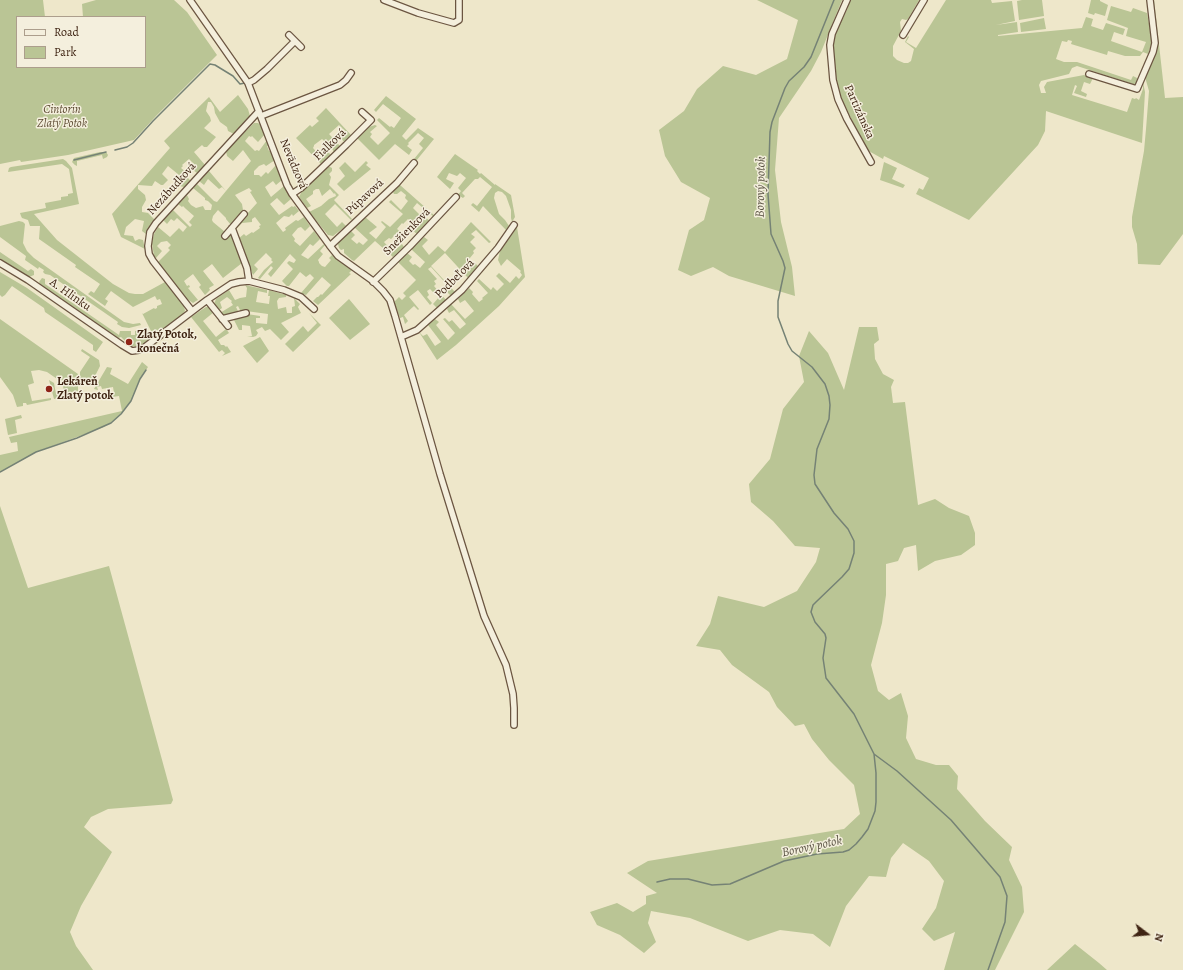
<!DOCTYPE html>
<meta charset="utf-8">
<style>
body{margin:0}
#map{position:relative;width:1183px;height:970px;overflow:hidden;background:#eee7ca;font-family:Alegreya,serif}
canvas{display:block}
.legend{position:absolute;left:16px;top:16px;width:130px;height:52px;box-sizing:border-box;background:#f4efdd;border:1px solid #ac9e8c;margin:0;padding:5px 7px;list-style:none;font-size:12px;color:#3f2413}
.legend li{display:flex;align-items:center;gap:8px;height:20px}
.legend b{width:20px;border:1px solid #ac9e8c}
.north{position:absolute;left:1127px;top:914px;width:40px;height:40px;-webkit-text-stroke:3px #f4efdd;paint-order:stroke;rotate:106deg;font-size:11px;font-weight:700;line-height:16px;text-align:center;color:#3f2413}
.north::after{content:'';display:block;margin:auto;width:14px;height:18px;background:#3f2413;clip-path:polygon(50% 0,100% 100%,50% 72%,0 100%)}
</style>
<div id="map">
<canvas width="1183" height="970"></canvas>
<ul class="legend">
<li><b style="height:5px;background:#f4efdd"></b>Road</li>
<li><b style="height:11px;background:#bac595"></b>Park</li>
</ul>
<div class="north">N</div>
</div>
<script>
const ctx = document.querySelector('canvas').getContext('2d');
ctx.lineJoin = 'round';
function fillPath(path, color) { ctx.fillStyle = color; ctx.fill(path, 'evenodd'); }
const toPath = rows => new Path2D(rows.map(r => 'M' + r).join(''));
function strokePath(path, color, width, dash) { ctx.strokeStyle = color; ctx.lineWidth = width; ctx.lineCap = dash ? 'butt' : 'round'; ctx.setLineDash(dash || []); ctx.stroke(path); }
function label(font, color, halo, rows, align = 'center') {
  ctx.font = font + ' Alegreya,serif'; ctx.lineWidth = 3; ctx.setLineDash([]); ctx.textBaseline = 'middle'; ctx.strokeStyle = halo; ctx.fillStyle = color; for (const [text, x, y, turn = 0] of rows) {
    ctx.save(); ctx.translate(x, y); ctx.rotate((+turn || 0) * Math.PI / 180); ctx.textAlign = isNaN(turn) ? turn : align; if (halo) ctx.strokeText(text, 0, 0); ctx.fillText(text, 0, 0); ctx.restore();
  }
}
fillPath(toPath([
 [0,0,43,0,45,17,17,17,17,67,145,67,145,17,83,17,82,4,96,0,174,0,187,12,217,55,156,116,134,140,68,155,21,162,20,160,0,164],
 [757,0,842,0,821,52,811,71,779,118,775,170,781,222,792,267,795,296,729,276,713,267,691,276,678,270,689,230,704,220,710,198,681,182,665,156,659,130,684,111,697,89,723,66,756,75,787,59,798,20],
 [850,0,919,0,908,19,906,20,902,19,900,22,901,31,893,46,893,56,897,60,904,63,908,63,911,61,914,49,905,42,908,36,909,37,906,42,916,48,946,0,991,0,992,3,1012,1,1015,21,996,25,1017,22,1018,32,998,35,998,36,1082,28,1086,17,1093,19,1091,26,1103,30,1106,23,1125,29,1123,35,1114,32,1111,41,1142,52,1146,42,1126,36,1128,28,1107,20,1111,6,1131,12,1133,8,1147,13,1152,39,1151,45,1148,54,1143,52,1140,56,1125,56,1108,51,1107,55,1071,44,1072,41,1068,40,1067,42,1062,41,1056,59,1064,62,1077,62,1131,80,1133,76,1137,78,1138,80,1136,85,1077,66,1072,68,1069,74,1041,81,1039,85,1041,93,1046,93,1044,87,1047,82,1084,75,1093,78,1090,84,1084,82,1081,91,1087,94,1086,97,1074,93,1077,86,1075,85,1072,95,1127,112,1132,98,1135,99,1136,98,1139,100,1143,89,1143,82,1145,92,1142,143,1046,111,1045,131,1038,145,969,220,916,194,919,188,923,190,929,178,884,156,883,159,867,150,841,98,836,85,833,43,836,32,847,10],
 [1022,0,1042,0,1044,16,1019,20,1017,1],
 [1091,0,1100,0,1100,1,1108,5,1105,16,1095,13,1094,15,1088,13],
 [1153,0,1154,0,1165,98,1183,97,1183,234,1160,265,1138,264,1137,244,1132,227,1132,217,1144,151,1146,129,1149,91,1145,77,1155,55,1157,44],
 [1044,18,1046,29,1021,32,1020,23],
 [238,95,248,109,250,116,234,134,228,131,227,127,220,122,215,113,214,107,211,102,208,102,206,111,210,117,211,121,204,128,216,137,207,147,204,147,202,145,194,152,205,165,197,173,193,170,196,166,189,159,182,165,183,166,181,168,187,173,185,175,191,181,184,187,179,186,184,179,168,166,162,174,168,180,163,185,161,185,155,181,152,186,138,185,138,189,145,195,146,200,142,207,142,212,148,213,155,220,146,234,142,231,144,221,135,219,126,227,124,235,133,236,135,241,139,239,143,240,145,249,121,237,112,214,170,148,164,141,209,97,220,112],
 [386,96,416,119,402,136,406,140,418,128,434,139,416,161,414,159,423,148,419,144,424,138,418,133,408,143,409,144,407,146,412,150,409,155,395,144,379,160,357,138,369,127,375,125,377,126,370,132,372,134,370,137,378,145,390,133,377,120,379,118,390,127,391,126,394,128,401,118,383,104,376,112,374,110],
 [326,108,351,135,344,142,341,138,347,133,339,125,329,134,340,146,334,152,331,147,322,139,314,145,314,146,313,148,321,157,327,151,331,155,321,164,296,138,310,125,312,127,319,121,316,118],
 [254,123,258,123,261,125,265,134,258,142,252,136,251,137,249,136,245,141,255,151,257,150,259,151,267,140,269,145,267,146,269,151,271,151,275,160,266,166,264,164,259,166,254,171,254,175,259,175,261,177,266,172,268,174,276,165,282,180,276,185,273,181,265,187,271,197,284,186,291,199,284,205,277,198,270,204,279,215,292,206,293,207,295,206,299,211,293,216,292,214,289,217,284,216,276,223,283,232,286,230,285,228,296,220,298,221,304,217,310,226,305,231,301,227,298,228,292,235,295,239,294,241,300,246,314,231,320,239,313,246,310,244,301,255,308,259,324,244,325,245,320,251,323,254,318,260,319,262,319,263,322,266,325,267,331,260,329,258,332,255,352,270,349,273,351,274,318,305,313,301,317,297,318,297,321,294,322,295,331,285,322,277,306,295,301,293,314,278,310,274,306,277,300,272,289,286,287,286,282,281,293,269,287,263,289,261,294,263,296,260,290,254,271,277,268,274,273,268,271,266,260,279,258,278,264,270,273,262,271,260,272,259,266,253,254,265,258,269,253,275,238,239,244,234,246,236,252,232,253,233,260,228,259,226,261,225,255,217,252,219,252,222,242,223,235,230,237,225,257,203,250,192,252,191,249,188,235,195,242,204,243,210,242,213,231,225,226,219,226,218,218,210,213,216,212,220,213,222,225,232,223,234,232,236,242,263,223,278,212,264,203,271,214,285,209,288,210,290,205,295,199,287,201,285,193,274,184,281,187,286,189,285,190,287,188,288,198,300,196,301,193,303,187,299,158,262,170,250,168,248,171,245,167,241,161,242,157,246,162,251,156,258,154,256,152,243,154,234,158,227,170,237,179,228,183,232,187,227,177,218,174,221,171,219,167,224,163,220,173,210,190,227,192,225,189,222,194,216,186,209,183,206,182,207,178,204,187,195,189,199,188,201,191,205,196,208,203,206,205,210,211,210,212,205,208,201,205,200,205,198,193,188,197,184,214,201,217,202,226,191,222,187,219,189,208,179,204,185,199,181,209,171,226,191,251,161,243,150,233,161,227,156,226,151],
 [100,152,106,152,108,155,107,157,103,159,102,155,77,161,77,166,75,165,72,162,74,158],
 [455,154,478,170,477,171,480,174,481,173,495,185,495,184,511,195,515,217,512,222,511,218,511,210,506,196,502,192,498,191,495,193,494,198,499,214,505,220,509,226,506,230,483,206,479,212,471,205,473,203,477,206,492,187,480,177,478,179,475,179,462,193,465,196,463,198,458,195,461,191,458,188,466,178,460,173,457,176,449,173,446,179,454,183,450,189,437,177],
 [63,159,66,161,72,168,79,204,34,214,57,240,113,284,129,293,135,294,143,294,165,282,184,306,185,311,182,315,157,334,152,333,142,313,143,314,154,308,155,309,157,308,157,306,162,304,160,299,157,300,155,296,133,307,111,291,105,299,108,301,105,306,88,294,91,291,94,293,100,284,75,267,76,265,39,239,40,226,30,226,28,220,22,218,21,216,20,213,46,208,45,203,61,200,61,197,68,196,68,194,73,193,69,169,62,164,8,172,9,168,11,167],
 [366,161,368,163,366,165,371,169,344,191,337,184,345,176,339,168,345,162,355,172],
 [884,162,897,168,892,179,905,185,903,188,880,180],
 [328,166,332,168,332,171,329,174,331,177,329,185,339,195,334,200,352,219,351,220,335,204,325,214,337,227,342,222,346,226,333,236,328,235,309,212,321,206,329,199,336,196,335,193,334,194,330,189,322,196,319,189,316,189,313,191,313,194,306,199,311,206,307,208,299,197,302,191],
 [400,185,435,216,434,217,417,203,413,208,420,215,416,220,420,223,425,217,430,221,417,234,412,230,416,226,408,219,403,224,402,223,397,229,407,237,403,240,396,234,391,239,389,238,384,242,393,252,402,244,404,247,393,257,375,241,354,261,352,260,344,253,344,249,341,250,339,248,338,244,339,241,351,231,355,235,351,239,357,244,359,242,363,245,368,240,354,227,365,217,377,227,369,233,376,239,386,227,381,222,382,221,390,227,403,214,389,202,391,200,401,210,408,201,405,198,406,195,401,191,397,194,394,194,393,192],
 [19,221,23,222,25,224,23,243,27,251,34,258,124,322,133,324,140,323,141,325,129,328,122,327,117,324,118,322,50,275,45,274,43,272,44,270,39,267,38,269,25,260,26,256,0,237,0,226],
 [471,222,491,242,489,243,476,230,471,234,475,237,470,242,476,248,473,251,474,253,465,264,470,268,475,263,478,266,468,278,445,253,431,266,455,292,451,296,447,292,450,288,431,267,428,269,437,279,434,281,436,284,434,286,446,300,437,308,433,304,440,296,437,293,435,294,430,289,427,291,429,295,427,297,432,303,430,305,418,290,409,297,419,309,418,310,414,306,404,315,408,321,405,324,403,317,400,318,394,302,399,297,402,300,406,296,403,293,416,280,398,262,407,253,412,257,409,261,413,265,415,264,420,268,425,262,411,249,424,237,428,240,422,246,429,255,438,246,445,252],
 [517,227,525,277,499,306,456,345,437,360,419,332,423,336,427,334,435,346,441,342,428,325,435,319,439,322,436,325,448,340,455,333,443,319,445,318,449,322,452,320,460,329,466,324,454,310,449,313,447,309,451,304,465,319,474,311,465,300,460,303,458,299,469,288,473,292,472,294,479,302,483,299,482,298,488,293,477,281,479,279,491,290,493,287,497,291,504,284,496,276,499,273,510,283,516,276,519,279,522,275,520,272,521,271,507,259,501,266,498,260,500,251],
 [0,252,28,271,31,269,34,271,34,275,29,277,0,259],
 [0,272,27,288,103,342,96,352,93,350,93,345,45,312,44,308,12,286,5,295,2,297,0,295],
 [42,278,45,279,45,284,119,335,120,331,131,331,131,335,135,335,135,331,143,330,147,332,149,336,148,341,139,347,130,346,131,342,127,340,125,341,121,337,118,338,40,284,39,282],
 [245,285,267,290,267,293,258,291,256,302,269,304,270,296,268,296,269,290,286,295,286,297,279,298,277,301,278,309,286,307,287,313,292,313,292,307,295,306,294,298,300,304,298,307,301,313,281,323,289,332,281,340,270,329,265,331,262,327,256,330,258,333,256,336,253,337,247,336,252,336,250,326,242,325,242,330,239,330,233,318,247,314,260,316,260,318,256,318,256,323,267,324,268,314,246,311,241,312,238,306,236,307,239,313,227,316,222,315,220,313,233,305,231,302,232,301,227,297,220,302,222,308,218,311,214,304,216,299,229,290,235,300,240,298,246,297,247,288],
 [349,299,370,324,350,340,329,318],
 [206,307,209,307,214,312,203,321,216,337,226,329,229,333,218,340,221,345,224,345,226,347,227,346,231,352,222,356,225,353,222,350,219,352,191,317],
 [309,313,321,325,293,352,285,344,303,326,308,332,317,323],
 [0,319,78,374,78,383,66,382,60,381,47,372,39,370,31,371,34,383,28,385,32,401,51,398,51,400,27,405,26,403,23,403,23,406,17,407,13,395,0,377],
 [859,327,877,327,879,340,874,344,875,359,883,374,894,380,891,387,893,403,905,402,918,505,935,499,949,508,969,516,975,533,975,545,961,555,935,561,918,571,916,545,904,548,898,561,886,564,886,595,882,623,871,665,878,691,889,700,901,693,908,716,906,738,916,759,936,765,949,765,958,776,957,789,985,821,1012,847,1009,860,1022,887,1024,912,995,970,944,970,955,932,934,941,922,929,936,908,944,881,929,861,903,843,891,858,886,877,869,876,846,906,830,947,813,934,780,930,748,941,690,918,651,911,648,923,656,942,644,953,620,935,597,925,590,912,617,903,633,912,646,904,646,896,657,893,627,873,648,861,844,829,860,814,854,785,829,760,812,739,804,724,795,726,777,707,769,692,732,665,720,650,696,646,710,624,718,596,764,607,797,591,816,562,820,548,795,546,773,521,751,502,749,484,770,459,783,409,804,382,799,356,809,331,828,353,844,390],
 [260,337,269,351,257,363,243,346],
 [82,349,99,360,100,366,94,378,80,383,80,372,90,357,81,351],
 [142,362,148,367,140,379,131,401,116,419,104,427,36,452,0,472,0,455,18,451,17,442,11,443,9,437,122,411,119,396,112,397,111,394,114,393,113,387,102,389,101,386,97,387,98,390,94,389,107,367,112,368,110,374,128,384],
 [49,380,54,383,56,394,64,392,63,386,78,386,78,394,54,399],
 [21,415,22,418,15,420,17,433,8,435,5,419],
 [0,506,28,588,109,566,173,800,171,804,108,809,91,817,84,827,112,852,81,906,70,932,76,946,93,970,0,970],
 [1075,944,1099,963,1107,970,1047,970]
]), '#bac595');
strokePath(toPath([
 [115,150,127,147,133,143,153,121,210,64,215,65,233,76,240,84,245,83],
 [74,160,106,152],
 [0,472,36,452,77,438,111,423,121,414,131,401,140,379,146,370],
 [874,754,897,771,951,820,1000,877,1007,896,1005,922,988,970],
 [657,882,670,879,688,879,712,885,730,884,784,861,817,854,843,852,849,850,856,844,862,837,868,829,875,811,876,802,876,773,874,754,854,714,826,678,823,658,826,638,825,634,815,622,811,612,813,605,816,602,842,577,849,569,854,553,854,541,848,529,834,513,815,484,814,475,817,449,829,419,830,405,829,396,825,384,812,367,792,351,788,344,778,317,778,301,785,268,783,261,771,234,768,194,770,132,772,122,785,88,789,81,804,67,811,57,834,0]
]), '#758275', 1.5);
const street = toPath([
 [190,0,248,83,287,185,292,194,330,246,338,256,373,281,383,291,390,300,395,316,440,474,484,616,506,665,513,694,514,708,514,725],
 [384,0,418,13,454,23,459,20,459,0],
 [847,0,832,34,830,45,833,80,838,99,847,119,871,162],
 [289,35,301,47],
 [903,35,924,0],
 [1089,74,1137,89,1153,52,1155,43,1150,0],
 [248,83,254,80,267,69,295,41],
 [261,116,340,85,346,80,351,73],
 [292,194,301,188,346,145,371,120,362,112],
 [232,228,247,268,249,281],
 [225,236,244,214],
 [330,246,397,183,414,163],
 [0,263,28,280,122,345,132,351,139,350,145,347,207,300,231,284,239,282,249,281,284,290,301,297,314,309],
 [373,282,410,246,456,197],
 [207,300,228,326],
 [192,311,153,261,149,254,148,246,150,232,156,223,259,111],
 [222,319,246,313],
 [401,337,417,330,462,290,498,248,514,225]
]);
strokePath(street, '#6b5541', 8);
strokePath(street, '#f4efdd', 5.5);
for (const [x, y, r, color] of [
 [129,342,4,"#8f2418"],
 [49,389,4,"#8f2418"]
]) { const dot = new Path2D(); dot.arc(x, y, r, 0, 2 * Math.PI); ctx.fillStyle = color; ctx.fill(dot); strokePath(dot, '#f4efdd', 1.5); }
label('italic 12px', '#5e4c34', '#f4efdd', [
 ["Cintorín",62,110],
 ["Zlatý Potok",62,124]
]);
label('12px', '#3f2413', '#f4efdd', [
 ["Partizánska",859,112,66],
 ["Fialková",330,145,-44],
 ["Nevädzová",293,164,67],
 ["Nezábudková",172,189,-48],
 ["Púpavová",365,197,-43],
 ["Snežienková",407,232,-45],
 ["Podbeľová",455,279,-45],
 ["A. Hlinku",70,295,35]
]);
label('bold 12px', '#3f2413', '#f4efdd', [
 ["Zlatý Potok,",137,335],
 ["konečná",137,349],
 ["Lekáreň",57,382],
 ["Zlatý potok",57,396]
], 'left');
label('italic 13px', '#5a5344', '#f4efdd', [
 ["Borový potok",761,187,-89],
 ["Borový potok",812,847,-12]
]);
</script>
